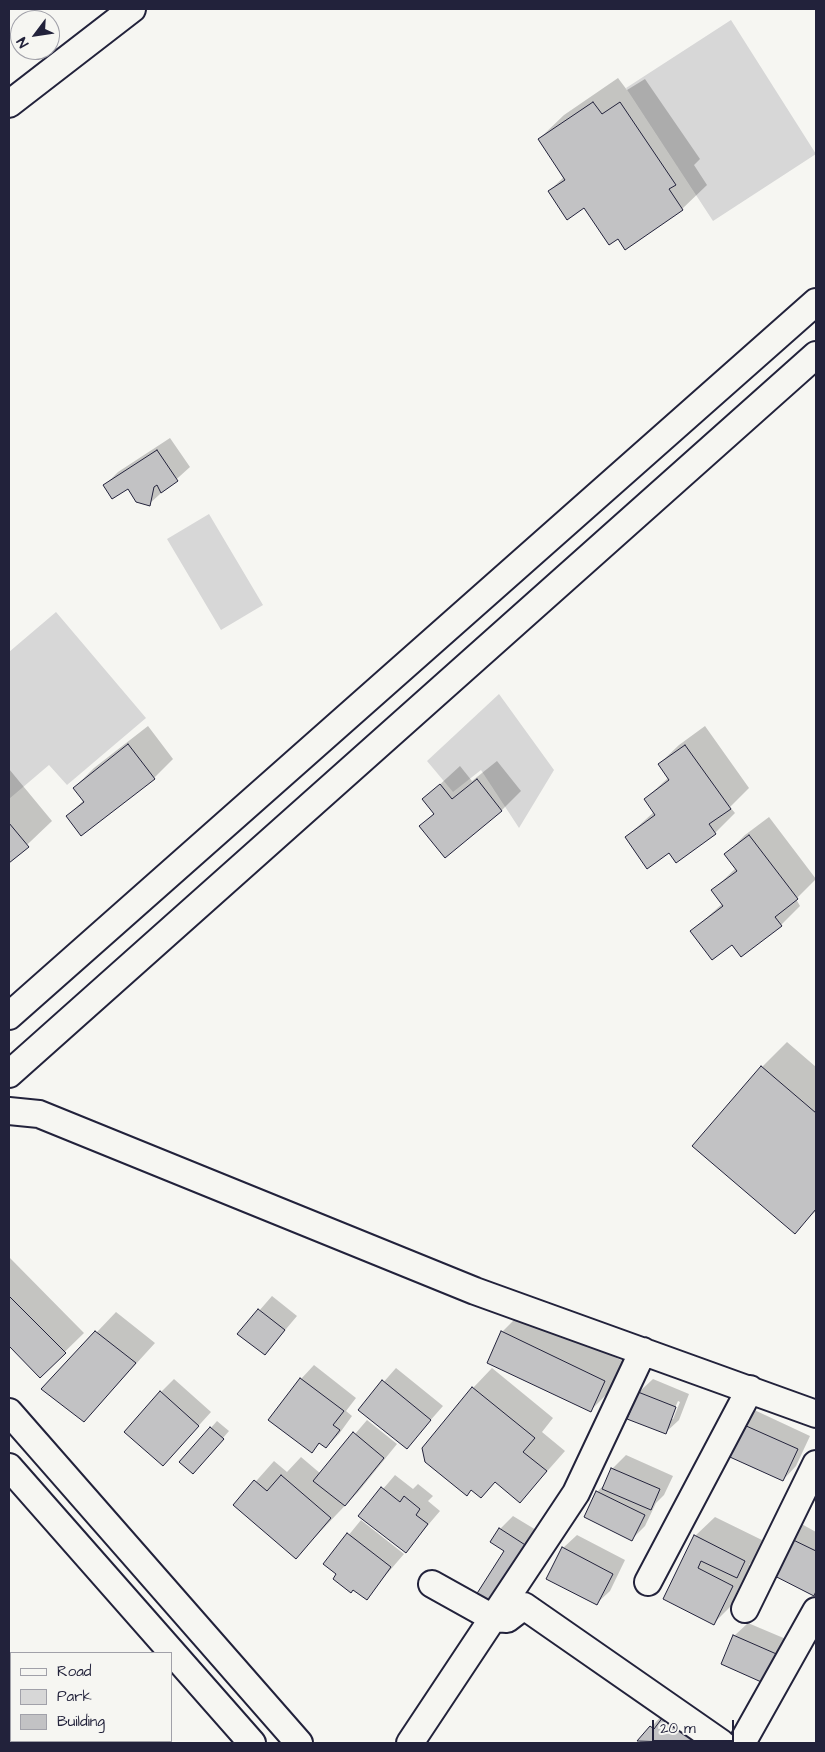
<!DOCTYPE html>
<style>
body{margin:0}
#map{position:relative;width:825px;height:1752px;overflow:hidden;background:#f6f6f2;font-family:"Architects Daughter",sans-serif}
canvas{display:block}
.frame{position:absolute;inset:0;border:10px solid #22223b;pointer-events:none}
.legend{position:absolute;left:10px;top:1652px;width:162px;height:90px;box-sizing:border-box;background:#f6f6f2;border:1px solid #a1a1a9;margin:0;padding:6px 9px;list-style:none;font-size:15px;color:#22223b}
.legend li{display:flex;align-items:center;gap:10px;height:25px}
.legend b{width:25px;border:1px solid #a1a1a9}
.north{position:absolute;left:10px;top:10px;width:50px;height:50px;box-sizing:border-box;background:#f6f6f2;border:1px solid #a1a1a9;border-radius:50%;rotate:239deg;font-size:14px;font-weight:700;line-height:20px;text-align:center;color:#22223b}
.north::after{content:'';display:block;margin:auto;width:18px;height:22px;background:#22223b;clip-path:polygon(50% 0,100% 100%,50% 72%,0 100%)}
.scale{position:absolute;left:652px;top:1720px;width:82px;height:22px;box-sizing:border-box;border:2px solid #22223b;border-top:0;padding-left:6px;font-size:15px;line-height:18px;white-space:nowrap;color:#22223b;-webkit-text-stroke:4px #f6f6f2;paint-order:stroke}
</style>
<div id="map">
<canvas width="825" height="1752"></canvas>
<div class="frame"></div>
<ul class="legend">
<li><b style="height:6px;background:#f6f6f2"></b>Road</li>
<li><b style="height:14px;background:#d7d7d7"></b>Park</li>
<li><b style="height:14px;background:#c2c2c4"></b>Building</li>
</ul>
<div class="north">N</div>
<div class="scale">20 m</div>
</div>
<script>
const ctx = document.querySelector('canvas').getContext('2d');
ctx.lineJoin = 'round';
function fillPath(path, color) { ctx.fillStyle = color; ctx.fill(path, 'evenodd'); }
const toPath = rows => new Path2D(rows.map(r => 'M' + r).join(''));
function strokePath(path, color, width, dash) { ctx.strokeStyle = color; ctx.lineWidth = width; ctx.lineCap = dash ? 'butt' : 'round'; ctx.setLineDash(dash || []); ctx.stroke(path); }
fillPath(toPath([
 [731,20,816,154,713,221,626,88],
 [209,514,263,605,221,630,167,539],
 [56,612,146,718,67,785,49,765,9,799,9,652],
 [499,694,554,770,519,828,481,770,453,792,427,761]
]), '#d7d7d7');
fillPath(toPath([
 [618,78,627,90,645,79,700,159,694,165,707,185,682,209,618,237,585,207,549,191,564,177,539,139,564,115],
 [170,438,190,467,149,504,128,487,105,485,118,472],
 [148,726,173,759,154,778,67,816,84,800,74,788,94,768],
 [705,726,749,788,730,807,735,813,715,833,676,861,670,851,626,837,654,812,645,799,669,777,659,764,679,745],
 [497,761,521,791,502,810,445,856,421,826,435,812,424,799,460,766,472,781],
 [9,769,52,821,9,862],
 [769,817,816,879,796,899,800,906,781,925,741,956,732,943,692,931,723,903,713,890,736,868,726,854,745,835],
 [787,1042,816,1067,816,1211,794,1232,694,1146,762,1067],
 [9,1257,84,1333,40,1376,9,1345],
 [272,1296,297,1316,265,1354,239,1334],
 [116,1312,155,1343,84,1421,43,1389],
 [521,1313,623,1361,610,1391,590,1411,502,1332],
 [314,1365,356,1398,346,1411,352,1416,339,1434,326,1447,320,1443,312,1451,270,1419,301,1379],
 [396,1368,443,1406,407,1447,360,1409],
 [492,1368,553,1418,542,1432,565,1451,520,1502,496,1481,481,1497,472,1489,473,1388],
 [174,1379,211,1412,163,1465,161,1392],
 [653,1379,689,1394,679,1420,665,1433,629,1418,639,1392],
 [678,1401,680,1402,673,1419,670,1419],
 [750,1408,810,1436,796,1466,783,1480,723,1452],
 [367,1420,397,1444,358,1492,296,1557,235,1505,274,1461,287,1472,301,1457,321,1474],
 [217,1421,229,1431,199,1466,181,1462],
 [626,1455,673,1476,664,1495,656,1503,645,1526,632,1539,597,1492,606,1483,612,1469],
 [395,1475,413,1489,418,1484,433,1496,428,1501,440,1511,405,1552,360,1516],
 [513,1516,546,1536,509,1594,506,1551,500,1529],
 [715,1517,764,1541,756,1557,749,1565,751,1566,733,1604,714,1623,665,1599,695,1536],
 [361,1520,404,1554,366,1598,325,1564],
 [798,1522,816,1532,816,1592,814,1594,784,1536],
 [577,1535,625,1560,610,1591,596,1604,563,1548],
 [748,1623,793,1642,781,1670,734,1636],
 [664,1713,712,1743,642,1743,639,1741],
 [11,1717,11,1741,61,1741,59,1743,9,1743,9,1720]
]), '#0003');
const building = toPath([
 [593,102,602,114,620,102,676,185,669,189,683,210,625,250,618,239,609,245,584,208,567,220,548,191,565,180,538,139,593,102],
 [157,450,178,481,161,493,157,485,154,487,150,506,136,502,128,489,112,499,103,485,157,450],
 [128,744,155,779,81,836,66,816,84,802,73,788,128,744],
 [685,745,731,809,709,824,716,834,676,863,669,853,647,869,625,837,655,815,644,799,669,780,658,764,685,745],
 [477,779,502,811,445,858,419,826,434,814,422,799,440,784,452,799,477,779],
 [9,823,29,847,9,863,9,823],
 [749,835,798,899,775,917,782,926,741,957,732,945,712,960,690,931,723,906,711,890,737,871,724,854,749,835],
 [761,1066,816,1113,816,1209,795,1234,692,1146,761,1066],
 [9,1296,66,1353,40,1378,9,1346,9,1296],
 [258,1309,285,1330,265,1355,237,1334,258,1309],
 [95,1331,136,1363,84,1422,41,1389,95,1331],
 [501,1331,605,1381,591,1412,487,1363,501,1331],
 [300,1378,344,1411,333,1425,340,1430,326,1448,319,1443,312,1453,268,1420,300,1378],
 [382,1380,431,1420,407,1449,358,1410,382,1380],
 [472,1387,535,1438,523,1452,547,1471,520,1503,495,1482,481,1498,471,1490,467,1496,425,1462,422,1448,472,1387],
 [160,1391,199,1426,163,1466,124,1432,160,1391],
 [638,1392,676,1407,666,1434,627,1419,638,1392],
 [735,1421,798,1449,783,1481,721,1453,735,1421],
 [210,1427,224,1439,193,1474,179,1462,210,1427],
 [353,1432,384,1458,345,1506,313,1481,353,1432],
 [611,1468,660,1489,651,1510,602,1489,611,1468],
 [281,1475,331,1518,296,1559,233,1505,254,1480,267,1491,281,1475],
 [381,1487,400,1502,404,1496,420,1509,416,1515,428,1524,406,1553,358,1516,381,1487],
 [596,1491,645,1515,632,1541,584,1517,596,1491],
 [499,1528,533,1550,496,1608,476,1595,504,1551,490,1542,499,1528],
 [347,1533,391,1567,367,1600,353,1590,351,1593,333,1579,336,1574,323,1564,347,1533],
 [694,1535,745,1561,737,1578,701,1561,698,1568,733,1586,714,1625,663,1599,694,1535],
 [783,1535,816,1551,816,1591,814,1596,765,1571,783,1535],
 [562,1547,613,1574,597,1605,546,1579,562,1547],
 [733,1635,781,1656,768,1685,721,1664,733,1635],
 [666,1713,701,1743,637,1741,650,1726,654,1729,666,1713],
 [11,1715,11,1741,59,1741,58,1743,9,1743,9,1718,11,1715]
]);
fillPath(building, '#c2c2c4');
strokePath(building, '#22223b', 1);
const minor = toPath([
 [9,104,132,9],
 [9,1016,816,302],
 [9,1074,816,355],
 [9,1111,39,1114,475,1291,816,1414],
 [9,1412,299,1743],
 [9,1467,252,1743],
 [648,1582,750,1389],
 [432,1584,493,1618,507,1619,524,1606,721,1743],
 [745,1609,816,1464],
 [410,1743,576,1493,643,1351],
 [742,1743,816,1611]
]);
strokePath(minor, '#22223b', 30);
strokePath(minor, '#f6f6f2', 26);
</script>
